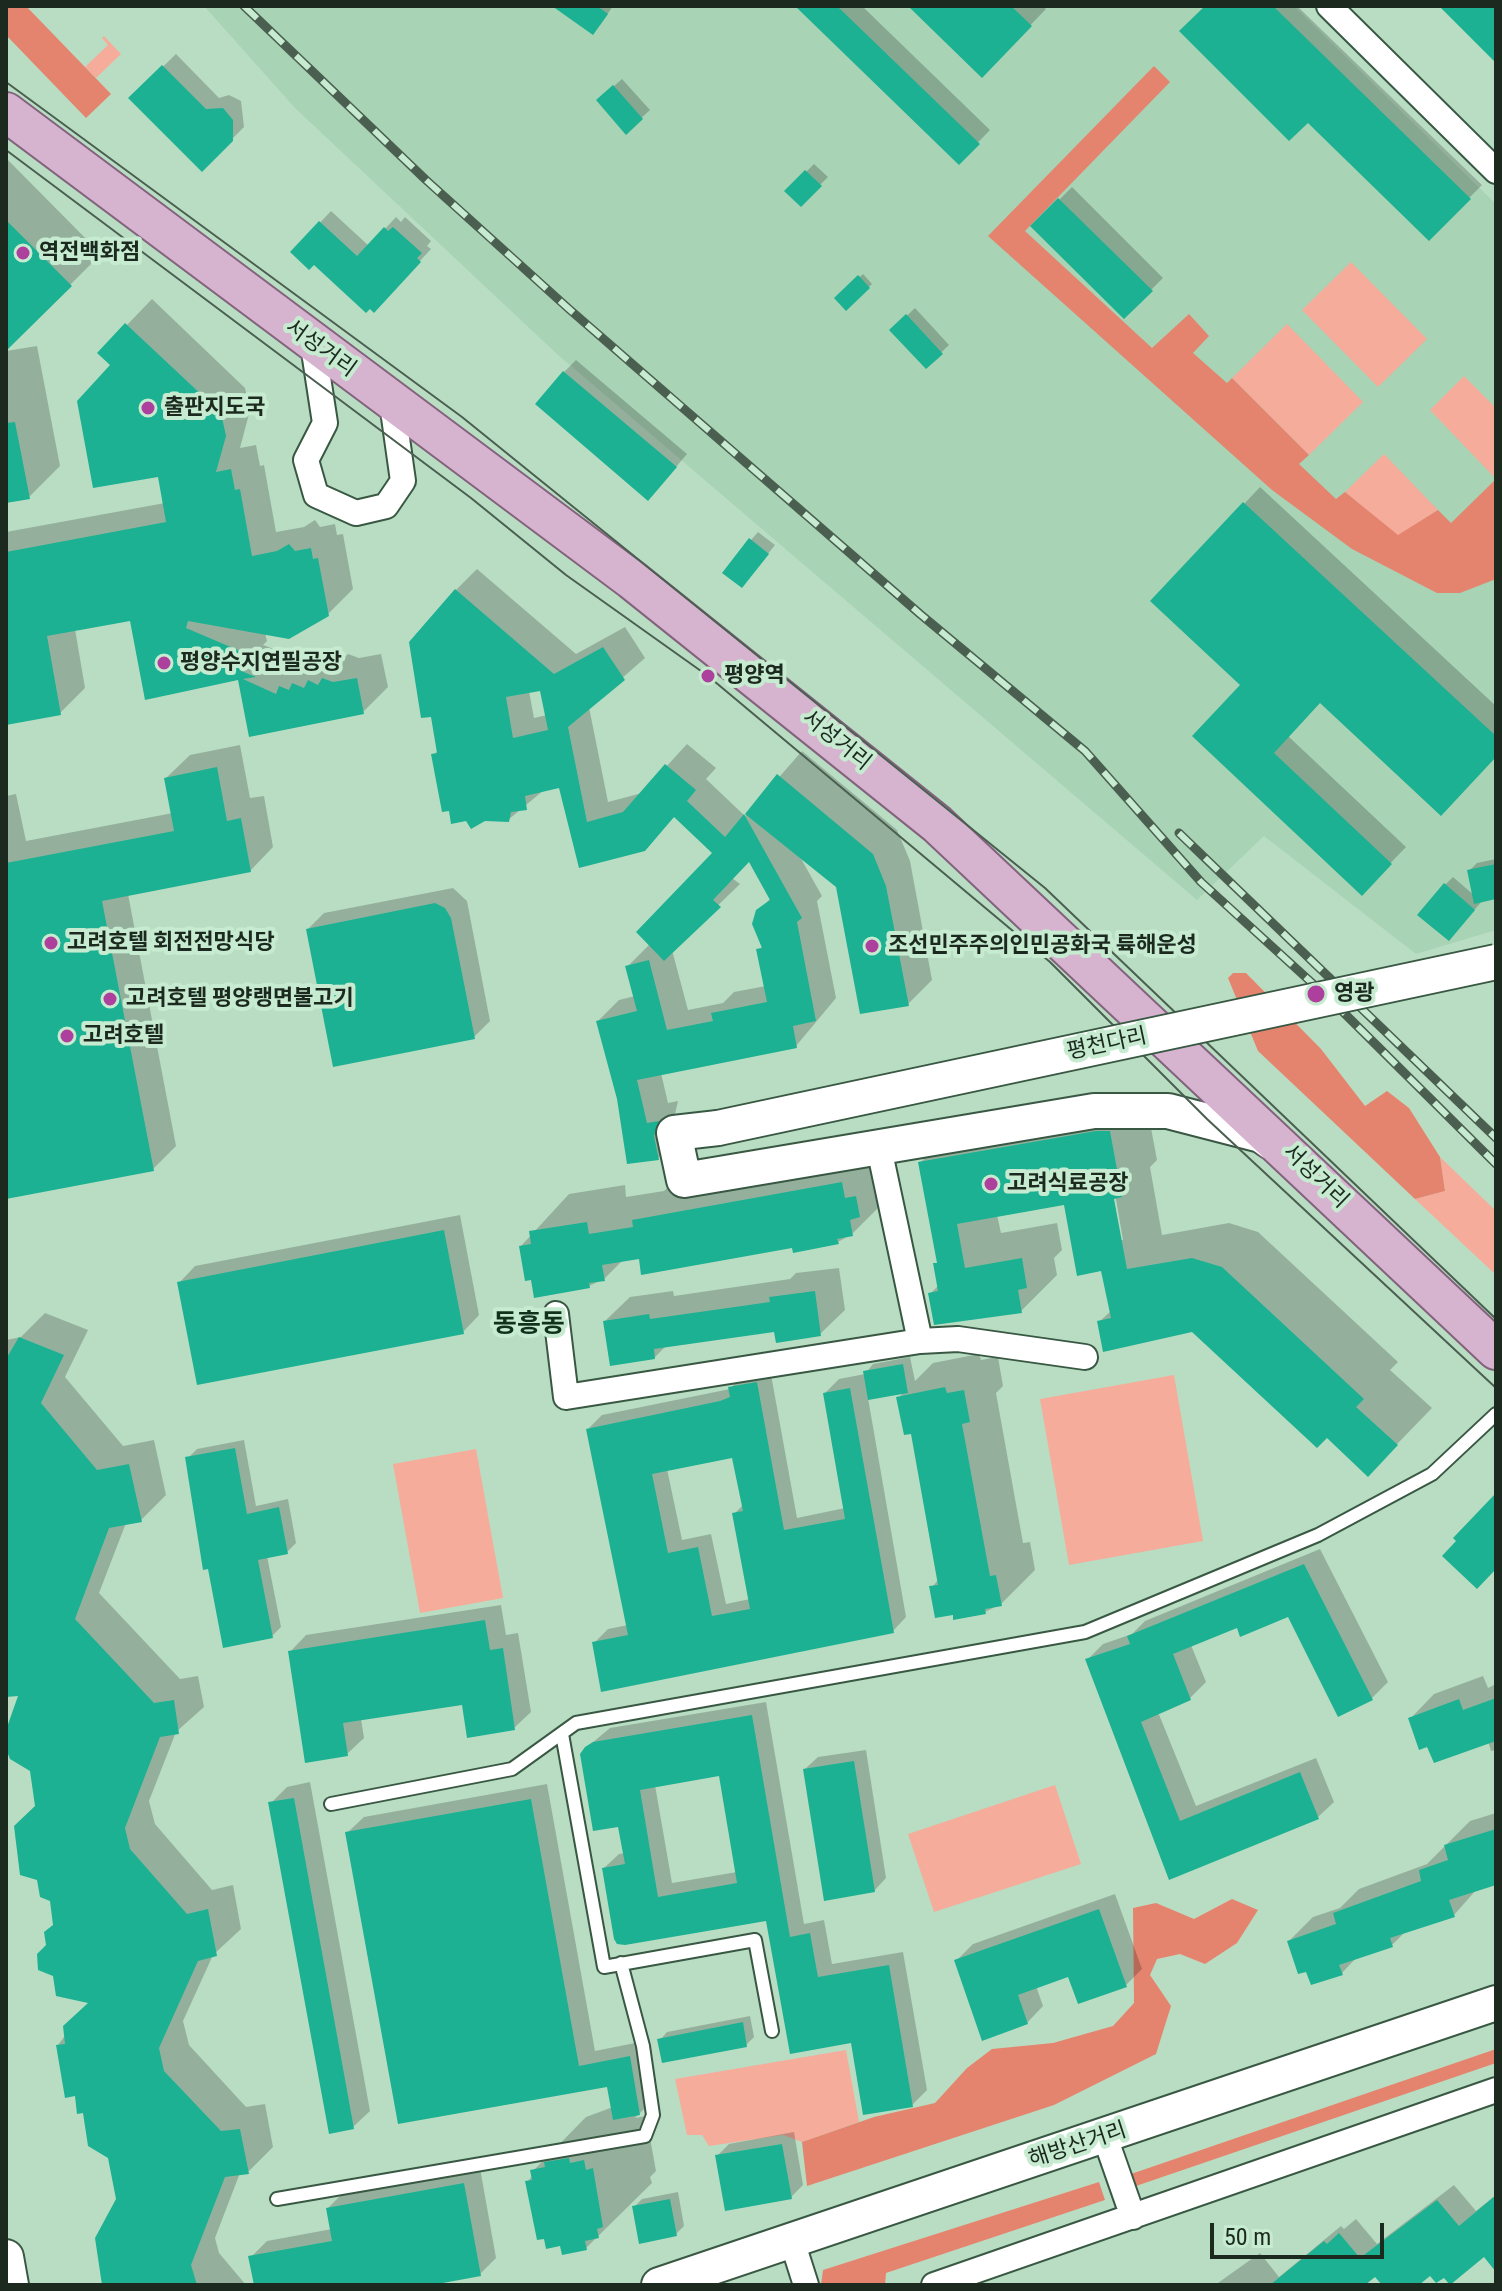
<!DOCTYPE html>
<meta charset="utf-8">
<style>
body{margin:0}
#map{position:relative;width:1502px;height:2291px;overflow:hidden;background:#b9ddc3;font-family:"Roboto Condensed",sans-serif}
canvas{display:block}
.frame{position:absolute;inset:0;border:8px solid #1b291f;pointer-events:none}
.scale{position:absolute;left:1210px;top:2223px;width:174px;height:36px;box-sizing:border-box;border:4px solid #1b291f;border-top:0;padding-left:10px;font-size:24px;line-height:28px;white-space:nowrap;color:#1b291f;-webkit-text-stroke:6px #c6ebd0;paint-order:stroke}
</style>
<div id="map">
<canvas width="1502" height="2291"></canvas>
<div class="frame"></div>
<div class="scale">50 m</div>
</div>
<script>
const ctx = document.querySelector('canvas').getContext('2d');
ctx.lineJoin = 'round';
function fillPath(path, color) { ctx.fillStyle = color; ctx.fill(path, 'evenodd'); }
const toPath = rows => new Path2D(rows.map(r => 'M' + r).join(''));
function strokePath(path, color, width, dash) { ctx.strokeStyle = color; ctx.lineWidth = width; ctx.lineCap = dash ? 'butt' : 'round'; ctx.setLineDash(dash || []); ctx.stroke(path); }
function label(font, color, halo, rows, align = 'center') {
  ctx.font = font + ' "Roboto Condensed","Noto Sans KR",sans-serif'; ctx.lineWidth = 8; ctx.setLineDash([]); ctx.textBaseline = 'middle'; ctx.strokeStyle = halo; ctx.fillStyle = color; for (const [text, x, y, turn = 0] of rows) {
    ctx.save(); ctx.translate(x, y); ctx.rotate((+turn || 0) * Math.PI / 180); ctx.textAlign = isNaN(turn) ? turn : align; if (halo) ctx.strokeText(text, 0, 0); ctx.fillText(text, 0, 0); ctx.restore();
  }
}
fillPath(toPath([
 [204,6,1294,6,1496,204,1496,930,1416,954,1264,836,1197,900,558,355,295,108]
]), '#a8d3b5');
fillPath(toPath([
 [104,36,121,54,96,78,85,67,108,45,102,38],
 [1351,262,1427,339,1378,387,1302,310],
 [1287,324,1363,402,1309,455,1232,378],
 [1464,376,1496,408,1496,479,1430,410],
 [1384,454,1438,510,1398,536,1345,492],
 [1440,1157,1496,1211,1496,1275,1415,1199,1445,1191],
 [1174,1375,1203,1541,1069,1565,1040,1399],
 [476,1449,503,1598,420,1613,393,1464],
 [1055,1785,1081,1864,934,1912,908,1834],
 [846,2050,859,2122,802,2142,783,2135,709,2146,702,2135,687,2135,675,2079]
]), '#f6ac9b');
fillPath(toPath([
 [6,6,26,6,111,94,86,118,6,35],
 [1154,66,1170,82,1025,231,1152,348,1189,314,1209,336,1193,353,1227,383,1232,378,1309,455,1299,464,1336,499,1345,492,1398,535,1438,510,1451,523,1496,479,1496,579,1460,593,1437,593,1352,549,1272,490,988,236],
 [1233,973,1246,973,1321,1049,1365,1106,1387,1091,1409,1108,1440,1157,1445,1191,1415,1199,1258,1051,1228,978],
 [1232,1899,1258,1910,1237,1943,1205,1964,1180,1954,1157,1959,1150,1975,1171,2006,1156,2054,1054,2105,807,2186,802,2142,874,2117,935,2103,967,2068,992,2049,1053,2043,1113,2026,1134,2003,1133,1908,1156,1903,1194,1919],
 [1496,2049,1496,2063,1136,2186,1131,2174],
 [1099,2182,1105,2200,886,2273,885,2285,821,2285,823,2270]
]), '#e5846e');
fillPath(toPath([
 [556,6,613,6,600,25],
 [807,6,862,6,990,130,959,162],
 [910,6,1043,6,1046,9,982,75],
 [1202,6,1297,6,1482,185,1429,238],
 [176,54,219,98,229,95,241,101,244,127,202,169,131,98],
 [622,79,650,110,626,132,606,93],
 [6,158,101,254,11,344,6,339],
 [814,164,828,177,801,204,787,191],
 [1072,187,1163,278,1124,317,1033,226],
 [331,211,369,246,396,217,401,222,405,217,431,241,427,246,431,249,385,299,293,251],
 [863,274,872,284,846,308,836,298],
 [152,299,245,388,250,410,240,448,256,445,260,466,264,465,276,532,304,527,315,520,320,527,335,524,337,535,343,534,353,589,328,614,265,633,267,641,263,645,279,651,273,657,300,668,306,662,313,665,319,659,328,663,334,656,342,660,348,654,359,658,381,654,388,687,363,712,251,735,239,678,132,618,75,629,85,688,60,713,6,704,6,532,165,503,159,474,113,365,100,353],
 [915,308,949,345,926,367,892,330],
 [37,346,60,466,29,497,6,501,6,351],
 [576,360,687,454,660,486,564,372],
 [1260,487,1496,706,1496,755,1321,701,1288,736,1406,847,1377,877,1195,736,1243,685,1153,601],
 [758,532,775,545,749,578,751,540],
 [477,569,576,654,625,627,645,658,589,707,608,802,642,793,687,744,716,768,706,779,745,816,802,751,897,830,910,861,932,980,908,1004,838,886,799,855,822,896,817,901,836,998,796,1046,661,1073,668,1103,678,1101,675,1114,679,1137,658,1158,619,1099,598,1021,619,1000,635,996,628,966,650,944,715,853,675,816,644,849,581,866,561,786,544,790,508,820,434,755,439,749,456,590],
 [542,689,547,715,534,718,529,691],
 [749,860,771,898,758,911,763,946,758,950,766,986,734,992,723,1003,688,1010,672,950,740,884,732,878],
 [240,745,250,798,264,796,273,847,250,871,128,894,176,1146,153,1169,6,1197,6,796,16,794,26,841,173,813,166,778,190,755],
 [1496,859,1496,897,1483,900,1456,931,1445,885,1453,877,1475,896,1469,871,1477,863],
 [453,888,467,901,490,1021,474,1037,308,929,324,913],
 [1145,1096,1157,1160,1150,1167,1162,1235,1229,1223,1258,1232,1398,1362,1390,1370,1432,1408,1368,1474,1327,1436,1192,1330,1099,1322,1112,1310,1103,1269,1066,1203,997,1215,1001,1233,1057,1223,1062,1250,1054,1258,1057,1275,1021,1311,931,1293,939,1285,936,1264,939,1261,920,1163,956,1127],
 [1114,1188,1123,1240,1119,1240,1110,1189],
 [879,1145,890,1196,852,1234,838,1242,623,1260,604,1279,589,1286,521,1246,569,1194,625,1185,626,1197,664,1191,672,1183],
 [460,1215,479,1315,463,1332,179,1283,195,1266],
 [839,1268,845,1310,820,1334,776,1329,667,1345,654,1358,605,1321,630,1297,673,1291,674,1296,790,1279,796,1273],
 [45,1313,88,1330,65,1377,123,1446,154,1440,166,1495,141,1520,126,1523,99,1593,180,1679,198,1676,204,1707,176,1732,149,1801,155,1824,212,1890,233,1885,241,1929,213,1955,183,2021,189,2045,246,2107,265,2104,273,2147,248,2172,240,2173,215,2238,219,2253,246,2285,104,2285,118,2199,110,2157,77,2094,58,2045,91,2001,48,1946,55,1924,21,1694,6,1695,6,1340,21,1337],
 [979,1354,981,1360,998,1357,1003,1386,996,1393,1023,1543,1030,1542,1035,1570,1001,1604,985,1612,932,1587,939,1579,912,1431,899,1397,904,1392,868,1398,906,1617,893,1631,594,1643,608,1629,628,1625,588,1429,602,1415,730,1389,744,1373,770,1369,797,1518,845,1508,825,1393,839,1379,865,1374,873,1364,910,1357,915,1381,933,1363],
 [733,1455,743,1505,734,1514,750,1599,726,1604,711,1534,682,1540,667,1469],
 [244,1440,256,1506,288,1499,296,1543,287,1552,267,1556,281,1627,272,1636,188,1458,197,1449],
 [1320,1549,1388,1682,1372,1698,1339,1714,1289,1615,1238,1625,1191,1645,1206,1682,1190,1698,1158,1712,1196,1806,1316,1758,1334,1802,1318,1817,1170,1877,1088,1659,1103,1644,1132,1634,1145,1621],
 [501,1605,506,1635,518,1633,531,1712,514,1728,463,1703,361,1719,364,1738,347,1754,290,1652,306,1635],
 [1483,1676,1488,1688,1496,1684,1496,1750,1491,1751,1488,1741,1429,1744,1410,1719,1434,1694],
 [766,1702,804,1924,824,1920,832,1964,903,1952,927,2090,912,2105,852,2040,767,1919,619,1942,604,1868,619,1854,625,1853,620,1824,586,1748,610,1728],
 [721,1774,737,1872,672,1883,655,1785],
 [866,1750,886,1878,874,1891,805,1769,818,1757],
 [310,1782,370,2111,353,2127,271,1803,287,1787],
 [547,1784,595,2051,645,2041,655,2098,635,2118,646,2116,656,2171,650,2177,652,2183,586,2248,527,2182,533,2175,533,2171,586,2117,613,2107,609,2084,399,2122,347,1833,364,1817],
 [1496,1813,1496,1883,1477,1889,1454,1915,1406,1931,1392,1945,1358,1956,1342,1973,1289,1941,1313,1917,1340,1908,1359,1889,1427,1864,1470,1821],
 [1115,1894,1142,1969,1126,1985,1070,1974,1036,1986,1043,2006,1027,2023,956,1961,973,1944],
 [750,2016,754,2037,746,2045,660,2040,667,2032],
 [794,2132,803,2185,791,2197,717,2156,729,2144],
 [480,2168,496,2258,480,2274,256,2285,251,2257,267,2241,332,2229,328,2208,344,2192],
 [1454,2185,1476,2211,1496,2195,1496,2263,1484,2254,1444,2275,1430,2273,1415,2285,1384,2285,1375,2274,1362,2285,1215,2285,1260,2253,1279,2277,1341,2226,1344,2229,1356,2219,1377,2244],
 [678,2192,684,2226,676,2234,634,2207,642,2199]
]), '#0003');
fillPath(toPath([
 [552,6,597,6,608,14,593,35],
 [795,6,837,6,980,144,959,165],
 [908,6,1011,6,1032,26,982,78],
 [1205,6,1273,6,1471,199,1429,241,1308,123,1289,141,1179,31],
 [1439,6,1496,6,1496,63],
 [162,65,206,109,223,108,233,120,233,141,202,172,128,98],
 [613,85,643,119,626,135,596,100],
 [805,170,822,186,801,207,784,191],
 [1058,198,1153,291,1124,319,1030,226],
 [6,220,72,286,6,351],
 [319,221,357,256,384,227,388,231,393,227,422,253,417,258,421,262,374,313,370,309,366,313,314,265,309,270,290,252],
 [858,275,870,288,846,311,834,298],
 [906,314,943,354,926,369,889,330],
 [125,323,221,413,226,436,216,472,231,469,235,490,240,489,252,556,277,551,289,544,295,551,311,548,313,559,318,558,329,616,289,639,188,621,186,628,240,651,243,667,239,670,256,677,243,679,276,694,279,686,289,690,292,683,304,688,308,680,318,685,322,678,333,682,357,678,364,714,249,737,238,680,145,700,130,621,47,636,61,715,6,725,6,552,166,522,158,477,93,488,77,401,110,365,97,353],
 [563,371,677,467,648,501,535,404],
 [15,422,30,499,6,503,6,423],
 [1243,502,1496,736,1496,757,1441,816,1320,703,1274,753,1392,864,1362,896,1192,736,1240,685,1150,601],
 [749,538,769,554,742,588,722,573],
 [455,589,554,674,603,647,625,680,568,727,587,822,623,812,665,764,696,790,687,801,725,837,744,814,802,918,797,922,816,1021,793,1026,797,1048,637,1080,647,1123,659,1121,654,1136,659,1160,627,1164,617,1099,596,1021,637,1011,625,966,649,960,667,1030,713,1021,711,1013,767,1002,756,949,762,948,752,924,756,910,770,900,749,862,713,900,721,907,664,961,636,932,712,853,674,817,645,851,579,868,559,788,525,796,527,810,511,812,509,822,485,821,471,829,466,821,451,824,449,811,442,812,431,754,437,753,431,717,421,718,409,642],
 [540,691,548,730,513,738,506,697],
 [217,767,227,821,241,818,251,872,102,901,154,1171,6,1199,6,863,174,831,164,778],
 [777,774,873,854,886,886,909,1006,860,1014,836,887,745,814],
 [1496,864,1496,899,1474,904,1467,870],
 [1444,883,1475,910,1449,941,1417,915],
 [435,903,445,908,451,918,475,1039,333,1067,306,929],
 [1096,1131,1110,1131,1122,1197,1114,1199,1127,1269,1192,1258,1222,1267,1364,1399,1356,1407,1398,1445,1368,1477,1327,1438,1317,1448,1192,1332,1103,1352,1097,1321,1111,1318,1101,1271,1077,1276,1064,1205,957,1224,965,1268,1022,1258,1027,1288,1018,1290,1022,1313,934,1325,928,1293,938,1291,933,1263,937,1263,918,1162],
 [842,1182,845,1198,856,1196,860,1217,850,1220,853,1236,837,1239,839,1244,793,1253,792,1248,641,1275,639,1259,602,1265,605,1281,589,1283,590,1288,534,1298,531,1280,525,1281,519,1246,531,1244,529,1231,587,1222,589,1234,633,1227,632,1220],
 [444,1230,464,1334,197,1385,177,1282],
 [815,1291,821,1336,776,1343,774,1332,654,1349,655,1359,610,1366,603,1321,649,1314,650,1319,770,1302,769,1297],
 [19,1337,64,1355,41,1403,97,1470,129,1464,142,1522,109,1528,75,1619,154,1703,174,1700,179,1734,160,1737,125,1828,130,1849,187,1914,208,1909,217,1956,198,1961,159,2048,164,2071,221,2131,240,2129,249,2174,225,2177,191,2265,197,2285,102,2285,95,2238,116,2199,108,2158,88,2146,83,2113,77,2114,75,2096,65,2098,56,2045,65,2044,63,2026,88,2003,56,1996,53,1976,38,1970,37,1954,46,1945,44,1932,53,1925,50,1901,40,1897,37,1880,20,1875,14,1826,35,1806,30,1771,10,1759,6,1749,6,1730,18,1696,6,1697,6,1359],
 [903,1364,908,1393,868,1400,863,1371],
 [757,1382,784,1530,845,1519,823,1393,850,1388,894,1633,601,1692,592,1642,628,1635,586,1429,720,1401,730,1397,728,1387],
 [732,1458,743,1511,732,1513,750,1609,712,1616,698,1547,668,1553,652,1474],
 [945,1387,947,1393,964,1390,970,1422,962,1424,990,1576,996,1575,1002,1606,985,1609,986,1614,953,1620,953,1615,935,1618,929,1586,938,1585,911,1434,904,1435,896,1397],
 [235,1448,247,1514,279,1507,288,1554,258,1560,273,1638,223,1648,208,1569,203,1570,185,1457],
 [1496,1493,1496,1569,1477,1589,1442,1556,1456,1541,1453,1538],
 [1304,1564,1373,1700,1338,1717,1288,1617,1240,1637,1237,1628,1173,1654,1191,1700,1141,1722,1180,1821,1300,1772,1319,1819,1169,1880,1085,1659,1130,1644,1127,1636],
 [485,1620,490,1650,503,1648,515,1730,467,1738,462,1705,343,1723,348,1756,305,1763,288,1651],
 [1496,1698,1496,1741,1434,1763,1427,1747,1419,1750,1408,1718,1459,1699,1463,1710],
 [752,1715,790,1937,810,1933,818,1977,889,1965,913,2107,863,2115,851,2043,790,2054,766,1921,625,1945,617,1944,614,1939,602,1868,625,1864,618,1827,593,1831,580,1754,585,1747,593,1742],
 [719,1776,737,1883,658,1897,640,1790],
 [854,1761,875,1892,824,1901,803,1769],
 [294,1798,354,2129,329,2134,268,1802],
 [531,1799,579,2066,630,2056,640,2115,613,2120,607,2087,398,2124,345,1832],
 [1496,1829,1496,1885,1449,1900,1455,1917,1390,1938,1393,1947,1339,1965,1343,1975,1311,1985,1306,1972,1298,1974,1287,1941,1336,1924,1333,1913,1421,1881,1419,1870,1448,1860,1444,1845],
 [1099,1909,1127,1987,1078,2004,1068,1977,1018,1995,1028,2024,982,2041,954,1960],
 [743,2022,747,2047,662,2063,657,2039],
 [782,2144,792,2199,725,2211,715,2155],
 [569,2158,570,2163,584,2160,586,2170,593,2168,603,2227,597,2229,599,2238,585,2241,587,2250,562,2255,560,2246,546,2249,544,2239,537,2240,525,2181,532,2180,530,2170,545,2167,544,2162],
 [464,2183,481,2276,432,2285,254,2285,248,2256,332,2241,326,2208],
 [1496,2195,1496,2272,1484,2257,1450,2285,1444,2278,1436,2283,1430,2276,1419,2285,1382,2285,1375,2277,1365,2285,1270,2285,1324,2241,1327,2244,1339,2233,1360,2258,1437,2200,1459,2226],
 [670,2199,677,2236,639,2244,632,2206]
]), '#1bb192');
const lane = toPath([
 [562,1734,604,1967,755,1940,772,2031],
 [331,1804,512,1769,576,1723,1085,1632,1318,1535,1432,1474,1496,1414],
 [277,2199,645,2136,653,2115,643,2046,621,1963]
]);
const street = toPath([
 [1329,6,1496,171],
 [313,345,325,423,306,460,316,495,356,513,386,506,403,481,392,403],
 [879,1148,920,1341],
 [556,1314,566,1397,920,1341,958,1339,1085,1357],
 [1105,2137,1133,2217],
 [792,2241,806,2285],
 [934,2285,1496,2090]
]);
const secondary = toPath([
 [718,1128,674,1133,684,1180,1094,1111,1168,1111,1261,1135,1271,1142],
 [6,2257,11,2285],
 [659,2285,1496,2003]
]);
const primary = toPath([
 [6,112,632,580,937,824,1496,1350]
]);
strokePath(lane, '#395843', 16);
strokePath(street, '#395843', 28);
strokePath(secondary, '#395843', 38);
strokePath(primary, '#83627d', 42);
strokePath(lane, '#fff', 12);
strokePath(street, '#fff', 24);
strokePath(secondary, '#fff', 34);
strokePath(primary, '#d6b3cf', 38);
strokePath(toPath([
 [6,82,462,417,1045,888,1496,1319],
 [6,150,471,498,566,575,708,676,1050,962,1207,1119,1496,1388]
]), '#4a5f50', 2);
const rail = toPath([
 [244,6,426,180,569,309,920,614,1085,751,1201,882,1333,1002,1496,1164],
 [1179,833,1496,1138]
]);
strokePath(rail, '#4a5f50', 9);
strokePath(rail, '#c6ebd0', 6, [18]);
const secondaryBridge = toPath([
 [718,1128,1496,962]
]);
strokePath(secondaryBridge, '#395843', 38, []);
strokePath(secondaryBridge, '#fff', 34);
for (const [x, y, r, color] of [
 [23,253,8,"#ad3f9d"],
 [148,408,8,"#ad3f9d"],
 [164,663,8,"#ad3f9d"],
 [708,676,8,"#ad3f9d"],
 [51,943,8,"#ad3f9d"],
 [872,946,8,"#ad3f9d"],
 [1316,994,10,"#ad3f9d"],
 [110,999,8,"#ad3f9d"],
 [67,1036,8,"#ad3f9d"],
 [991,1184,8,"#ad3f9d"]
]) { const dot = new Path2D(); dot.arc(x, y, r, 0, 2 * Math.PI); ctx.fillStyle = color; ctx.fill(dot); strokePath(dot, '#c6ebd0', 3); }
label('bold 22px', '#1b291f', '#c6ebd0', [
 ["역전백화점",39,253],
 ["출판지도국",164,408],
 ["평양수지연필공장",180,663],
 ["평양역",724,676],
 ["고려호텔 회전전망식당",67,943],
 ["조선민주주의인민공화국 륙해운성",888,946],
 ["영광",1334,994],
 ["고려호텔 평양랭면불고기",126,999],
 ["고려호텔",83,1036],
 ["고려식료공장",1007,1184]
], 'left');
label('22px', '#1b291f', '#c6ebd0', [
 ["서성거리",320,349,36],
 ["서성거리",836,741,39],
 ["평천다리",1107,1045,-12],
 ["서성거리",1315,1177,44],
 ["해방산거리",1078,2146,-18]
]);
label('bold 26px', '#11311d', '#c6ebd0', [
 ["동흥동",529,1325]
]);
</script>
